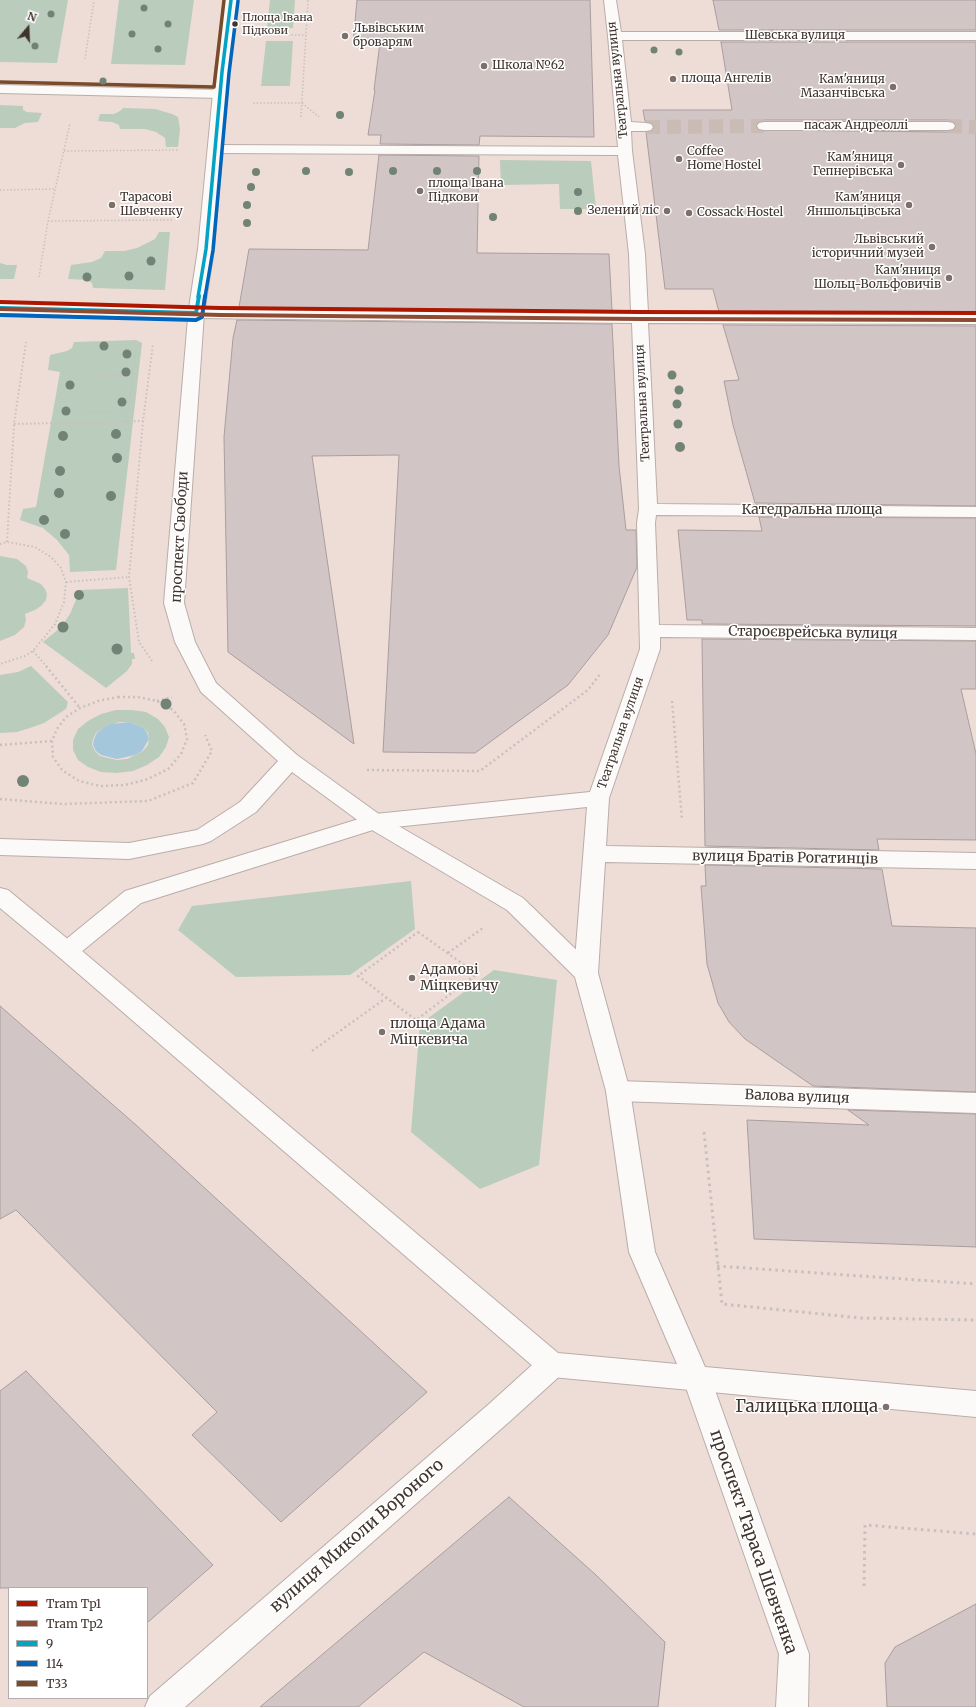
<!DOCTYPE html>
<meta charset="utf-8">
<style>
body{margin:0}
#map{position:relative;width:976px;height:1707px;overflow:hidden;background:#eeddd7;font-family:Merriweather,serif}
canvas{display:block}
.legend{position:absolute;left:8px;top:1587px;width:140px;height:112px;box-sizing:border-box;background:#fff;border:1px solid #b3aeac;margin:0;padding:5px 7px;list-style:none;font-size:12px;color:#40342f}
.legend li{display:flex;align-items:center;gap:8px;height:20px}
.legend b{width:20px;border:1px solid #b3aeac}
.north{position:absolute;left:8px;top:8px;width:40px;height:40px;-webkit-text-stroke:3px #fff;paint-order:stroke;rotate:19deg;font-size:11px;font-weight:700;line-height:16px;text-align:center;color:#40342f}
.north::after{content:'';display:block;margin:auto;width:14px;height:18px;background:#40342f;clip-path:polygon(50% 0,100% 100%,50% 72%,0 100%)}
</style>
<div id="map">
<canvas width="976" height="1707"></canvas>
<ul class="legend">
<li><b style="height:5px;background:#ad1700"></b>Tram Тр1</li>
<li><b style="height:5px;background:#8e4b34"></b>Tram Тр2</li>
<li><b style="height:5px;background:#03a3c6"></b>9</li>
<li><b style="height:5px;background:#0065bd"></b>114</li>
<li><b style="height:5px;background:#7a4b2a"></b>Т33</li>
</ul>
<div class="north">N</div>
</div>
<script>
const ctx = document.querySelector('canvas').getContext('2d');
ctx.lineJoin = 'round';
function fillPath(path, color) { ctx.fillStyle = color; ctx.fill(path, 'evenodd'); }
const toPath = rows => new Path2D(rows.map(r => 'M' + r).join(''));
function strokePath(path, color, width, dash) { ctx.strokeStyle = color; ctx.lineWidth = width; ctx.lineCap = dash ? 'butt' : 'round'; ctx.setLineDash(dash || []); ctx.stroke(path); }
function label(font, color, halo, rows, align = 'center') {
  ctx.font = font + ' Merriweather,serif'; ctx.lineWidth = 3; ctx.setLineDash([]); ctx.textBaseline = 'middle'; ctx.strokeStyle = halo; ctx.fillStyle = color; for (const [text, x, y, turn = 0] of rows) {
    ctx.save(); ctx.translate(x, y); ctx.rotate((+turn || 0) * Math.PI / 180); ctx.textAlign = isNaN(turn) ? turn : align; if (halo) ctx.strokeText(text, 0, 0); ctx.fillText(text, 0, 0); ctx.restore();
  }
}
fillPath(toPath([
 [0,0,68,0,57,63,0,62],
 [119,0,194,0,185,65,111,64],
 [270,0,295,0,293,28,267,28],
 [266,41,293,41,290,86,261,86],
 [0,105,23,106,23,110,27,112,42,113,38,122,25,123,15,128,0,128],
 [123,108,155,109,172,114,178,117,180,129,178,147,166,147,165,138,156,132,145,129,120,129,119,125,112,122,98,121,100,114,114,114,120,111],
 [500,160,591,161,596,209,560,209,559,184,501,185],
 [159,232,170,232,165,290,93,288,92,283,87,280,68,279,71,265,92,262,101,258,105,251,124,251,137,248,155,239],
 [0,263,7,265,17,265,14,279,0,279],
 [136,340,142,343,116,570,70,572,69,555,57,540,43,528,20,520,23,509,36,507,60,372,48,370,50,355,67,351,72,348,74,342],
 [0,556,17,559,26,566,28,572,27,578,41,584,45,589,47,594,46,600,41,606,35,610,25,614,26,620,24,627,15,635,0,641],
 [128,588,131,653,134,653,135,659,132,659,132,664,127,671,106,688,43,642,61,627,70,614,80,590],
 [31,666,68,702,66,709,44,723,30,728,17,732,0,733,0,675,18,672],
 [116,710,132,710,146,712,158,719,165,727,169,737,166,747,159,757,147,765,133,771,117,773,101,772,88,767,78,760,73,750,73,740,78,729,88,721,101,714],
 [119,722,129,722,144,728,148,733,149,739,148,745,143,751,127,759,117,760,100,756,95,751,92,745,93,739,96,733,103,728],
 [411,881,415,929,350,975,236,977,178,930,192,906],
 [494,970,557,980,539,1165,480,1189,411,1132,420,1024]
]), '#baccbc');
fillPath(toPath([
 [129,722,144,728,147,733,149,739,142,751,135,755,117,759,101,755,96,751,93,745,94,739,97,733,103,728,111,724]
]), '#a5c7db');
const building = toPath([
 [357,0,590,0,594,137,480,136,479,145,380,144,381,135,368,135,375,90,374,90,380,42,353,43,357,0],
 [713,0,976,0,976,30,719,30,713,0],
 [721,42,976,42,976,312,719,312,713,289,665,289,646,132,652,131,654,126,651,123,645,121,643,110,732,110,721,42],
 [764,120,948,120,954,122,956,127,953,130,948,132,759,130,756,125,759,122,764,120],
 [379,155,479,156,477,253,609,254,612,311,239,307,249,249,368,250,379,155],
 [237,320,612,324,619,466,626,530,636,530,637,567,608,635,568,685,475,753,383,752,399,455,312,456,354,744,228,652,224,437,233,338,237,320],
 [723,325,976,326,976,506,755,503,733,425,724,381,739,380,723,325],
 [759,517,976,518,976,626,702,624,702,620,687,620,678,530,762,531,759,517],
 [702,639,976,641,976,689,961,689,976,754,976,840,877,839,879,850,705,846,702,639],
 [705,865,882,869,892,926,976,928,976,1092,813,1086,745,1039,729,1022,718,1003,707,964,701,886,706,886,705,865],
 [0,1006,136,1125,427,1392,281,1522,192,1435,217,1412,16,1210,0,1219,0,1006],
 [848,1110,976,1114,976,1247,754,1239,747,1120,869,1125,848,1110],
 [26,1371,213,1565,147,1623,147,1588,0,1588,0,1391,26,1371],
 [509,1497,596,1575,665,1642,658,1707,524,1707,424,1652,358,1707,260,1707,509,1497],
 [976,1604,976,1707,887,1707,885,1663,895,1647,976,1604]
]);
fillPath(building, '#d2c5c5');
strokePath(building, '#aa9d9d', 1);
strokePath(toPath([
 [948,126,976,127],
 [646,127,764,126]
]), '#cbbbb5', 14, [14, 7]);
const minor = toPath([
 [604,0,616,0,621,32,976,32,976,40,622,40,631,122,646,123,651,124,653,127,651,130,646,131,631,131,632,151,645,254,648,313,976,314,976,324,648,323,657,504,976,507,976,517,656,515,655,523,659,625,976,628,976,640,660,637,660,649,609,798,606,846,976,853,976,869,605,862,598,973,594,979,586,982,578,979,574,973,587,807,376,829,141,903,75,957,67,960,59,957,55,951,59,945,125,891,375,814,590,792,640,649,637,523,639,509,632,323,196,318,190,316,188,313,190,310,196,308,631,313,629,254,618,155,215,153,210,152,208,149,210,146,215,145,618,147,608,36,604,0],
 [0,85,221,90,226,91,228,94,226,97,221,98,0,93,0,85],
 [764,122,948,122,953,123,955,126,953,129,948,130,764,130,759,129,757,126,759,123,764,122],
 [618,1081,976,1093,976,1113,618,1101,609,1098,606,1091,609,1084,618,1081],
 [552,1353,562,1356,566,1365,562,1374,509,1422,185,1707,145,1707,150,1696,489,1404,542,1356,552,1353],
 [697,1367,707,1370,711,1379,809,1654,808,1707,776,1707,779,1654,683,1379,687,1370,697,1367]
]);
const major = toPath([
 [225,0,237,0,229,72,214,249,204,313,184,603,195,642,216,683,297,755,383,817,523,898,594,967,598,973,630,1091,655,1252,705,1367,976,1391,976,1417,552,1377,542,1374,59,957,0,908,0,888,8,890,75,945,558,1353,677,1364,629,1252,606,1091,575,977,507,910,367,827,292,772,256,812,211,841,203,844,129,859,0,855,0,839,129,843,197,830,240,802,278,761,201,692,175,642,164,603,188,318,0,313,0,303,189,308,198,249,215,72,225,0]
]);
strokePath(minor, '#b9ada8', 2);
strokePath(major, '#b9ada8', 2);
strokePath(toPath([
 [260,35,306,35],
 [85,59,94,0],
 [253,103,302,103,319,117],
 [301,117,308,0],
 [64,151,179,150],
 [0,190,55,189],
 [48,221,172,220],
 [39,277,48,221,70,123]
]), '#c7c0be', 1.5, [1.5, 2]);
strokePath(toPath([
 [92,376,132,375],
 [85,412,128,411],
 [127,422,136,345],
 [14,424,143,421],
 [7,542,14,424,26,342],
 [0,544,7,542,35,547,51,557,61,568,66,582,64,602,55,624,33,651,25,656,0,664],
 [66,582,129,577],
 [33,651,47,667],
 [152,661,139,642,129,577,143,421,153,344]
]), '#c7c0be', 2, [1.5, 2.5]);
strokePath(toPath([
 [46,666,80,708],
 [118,697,138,697,157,701,173,710,184,724,187,739,181,754,168,769,148,779,125,785,100,786,79,781,62,770,53,757,52,741,57,729,66,717,80,708,98,701,118,697],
 [157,701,172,697],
 [672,701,682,820],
 [0,745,52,741],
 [367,770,480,771,588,690,601,673],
 [0,799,63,804,148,801,193,783,212,751,205,735],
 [418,932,477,974,416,1020,358,976,418,932],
 [448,953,483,928],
 [312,1051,386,998]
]), '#c7c0be', 2.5, [2, 3]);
strokePath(toPath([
 [704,1132,722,1304,861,1318,976,1320],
 [717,1266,976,1284],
 [864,1586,865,1525,976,1534]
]), '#c7c0be', 3, [2.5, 4]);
fillPath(minor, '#fcfaf9');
fillPath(major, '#fcfaf9');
strokePath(toPath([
 [198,297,206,249,222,72,231,0]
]), '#03a3c6', 3.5);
strokePath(toPath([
 [0,308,196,313,199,296]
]), '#03a3c6', 4);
strokePath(toPath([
 [205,297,213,250,229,73,238,1]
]), '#0065bd', 3.5);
strokePath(toPath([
 [0,315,196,320,202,317,205,296]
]), '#0065bd', 4);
strokePath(toPath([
 [0,82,214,87,224,0]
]), '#7a4b2a', 3.5);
strokePath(toPath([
 [0,302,220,308,640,312,976,313]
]), '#ad1700', 4);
strokePath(toPath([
 [0,309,220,315,640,319,976,320]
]), '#8e4b34', 4);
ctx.fillStyle = '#708375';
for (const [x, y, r] of [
 [144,8,3.5],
 [51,14,3.5],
 [168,24,3.5],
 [132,34,3.5],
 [35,46,3.5],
 [158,49,3.5],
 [654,50,3.5],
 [679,52,3.5],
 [103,81,3.5],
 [340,115,4],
 [306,171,4],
 [393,171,4],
 [437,171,4],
 [477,171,4],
 [256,172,4],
 [349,172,4],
 [251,187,4],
 [578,192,4],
 [247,205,4],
 [578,211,4],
 [493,217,4],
 [247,223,4],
 [151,261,4.5],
 [129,276,4.5],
 [87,277,4.5],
 [104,346,4.5],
 [127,354,4.5],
 [126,372,4.5],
 [672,375,4.5],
 [70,385,4.5],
 [679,390,4.5],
 [122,402,4.5],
 [677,404,4.5],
 [66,411,4.5],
 [678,424,4.5],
 [116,434,5],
 [63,436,5],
 [680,447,5],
 [117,458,5],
 [60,471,5],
 [59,493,5],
 [111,496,5],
 [44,520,5],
 [65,534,5],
 [79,595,5],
 [63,627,5.5],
 [117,649,5.5],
 [166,704,5.5],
 [23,781,6]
]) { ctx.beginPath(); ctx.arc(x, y, r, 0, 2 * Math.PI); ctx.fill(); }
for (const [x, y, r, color] of [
 [235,24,3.5,"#40342f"],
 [345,36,4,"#7d6f6a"],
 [484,66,4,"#7d6f6a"],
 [673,79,4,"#7d6f6a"],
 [893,87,4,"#7d6f6a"],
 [679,159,4,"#7d6f6a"],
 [901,165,4,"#7d6f6a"],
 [420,191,4,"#7d6f6a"],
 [112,205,4,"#7d6f6a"],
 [909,205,4,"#7d6f6a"],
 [667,211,4,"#7d6f6a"],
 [689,213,4,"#7d6f6a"],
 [932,247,4,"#7d6f6a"],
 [949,278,4,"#7d6f6a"],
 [412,978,4,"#7d6f6a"],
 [382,1032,4,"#7d6f6a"],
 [886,1407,4,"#7d6f6a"]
]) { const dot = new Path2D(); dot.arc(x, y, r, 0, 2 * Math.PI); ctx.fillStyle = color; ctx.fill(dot); strokePath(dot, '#fff', 1.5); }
label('11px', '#40342f', '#fff', [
 ["Площа Івана",242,18],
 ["Підкови",242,31]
], 'left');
label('12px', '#40342f', '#fff', [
 ["Львівським",353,29],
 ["броварям",353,43],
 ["Школа №62",492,66],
 ["площа Ангелів",681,79],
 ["Кам'яниця",885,80,"right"],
 ["Мазанчівська",885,94,"right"],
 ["Coffee",687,152],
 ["Home Hostel",687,166],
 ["Кам'яниця",893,158,"right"],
 ["Гепнерівська",893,172,"right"],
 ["площа Івана",428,184],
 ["Підкови",428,198],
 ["Тарасові",120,198],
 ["Шевченку",120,212],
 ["Кам'яниця",901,198,"right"],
 ["Яншольцівська",901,212,"right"],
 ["Зелений ліс",659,211,"right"],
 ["Cossack Hostel",697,213],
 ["Львівський",924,240,"right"],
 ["історичний музей",924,254,"right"],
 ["Кам'яниця",941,271,"right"],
 ["Шольц-Вольфовичів",941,285,"right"]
], 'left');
label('12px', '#40342f', '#fff', [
 ["Шевська вулиця",795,36],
 ["Театральна вулиця",618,80,-96],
 ["пасаж Андреоллі",856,126],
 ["Театральна вулиця",643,403,-93],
 ["Театральна вулиця",621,733,-71]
]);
label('14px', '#40342f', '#fff', [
 ["Катедральна площа",812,510],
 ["проспект Свободи",180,537,-87],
 ["Староєврейська вулиця",813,633,1],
 ["вулиця Братів Рогатинців",785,858,1],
 ["Валова вулиця",797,1097,2]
]);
label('14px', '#40342f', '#fff', [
 ["Адамові",420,970],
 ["Міцкевичу",420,986],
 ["площа Адама",390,1024],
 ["Міцкевича",390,1040]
], 'left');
label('17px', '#40342f', '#fff', [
 ["Галицька площа",878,1407]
], 'right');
label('17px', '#40342f', '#fff', [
 ["вулиця Миколи Вороного",357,1536,-41],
 ["проспект Тараса Шевченка",753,1542,71]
]);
</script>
